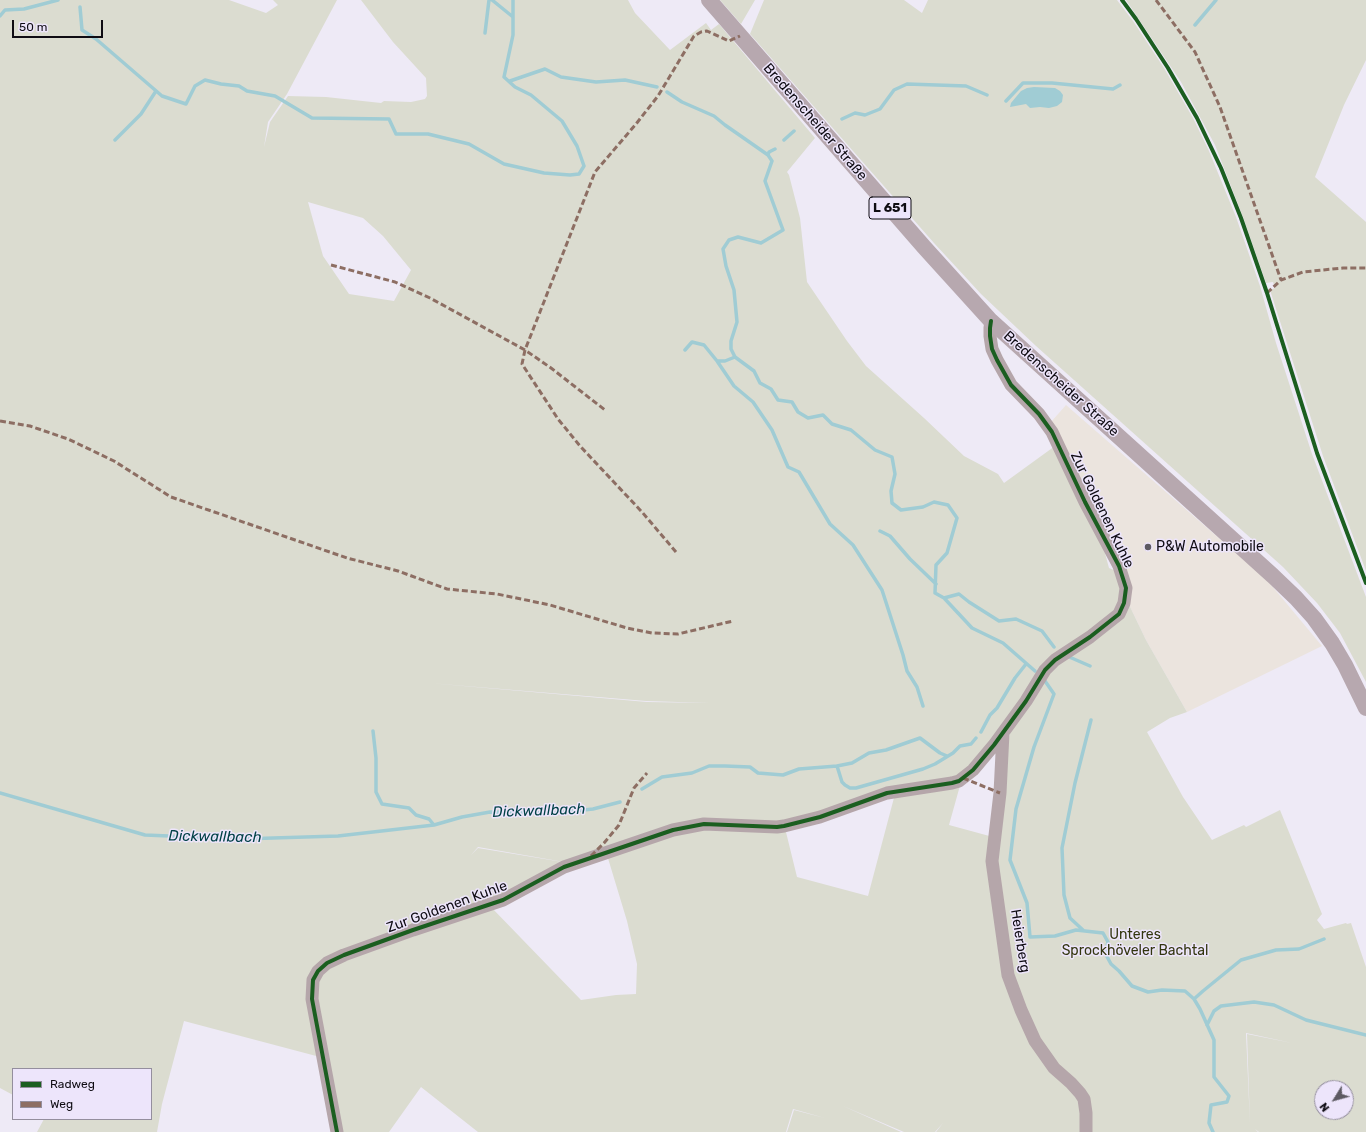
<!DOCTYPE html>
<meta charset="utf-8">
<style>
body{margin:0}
#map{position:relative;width:1366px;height:1132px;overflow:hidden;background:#eeeaf6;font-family:Rubik,sans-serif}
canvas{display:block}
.legend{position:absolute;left:12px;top:1068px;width:140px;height:52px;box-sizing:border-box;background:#ede5fb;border:1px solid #948e9e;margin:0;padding:5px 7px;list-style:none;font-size:12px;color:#0f0c13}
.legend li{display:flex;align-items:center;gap:8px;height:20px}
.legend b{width:20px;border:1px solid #948e9e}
.north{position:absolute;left:1314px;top:1080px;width:40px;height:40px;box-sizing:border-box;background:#ede5fb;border:1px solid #948e9e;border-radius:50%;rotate:233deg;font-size:11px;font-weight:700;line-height:16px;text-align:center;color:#0f0c13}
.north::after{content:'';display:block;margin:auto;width:14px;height:18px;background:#5d5a62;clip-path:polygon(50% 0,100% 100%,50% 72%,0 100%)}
.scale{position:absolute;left:12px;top:20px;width:91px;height:18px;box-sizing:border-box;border:2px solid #0f0c13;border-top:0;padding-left:5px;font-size:12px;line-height:14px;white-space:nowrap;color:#0f0c13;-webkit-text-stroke:3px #ede5fb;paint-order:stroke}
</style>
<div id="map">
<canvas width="1366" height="1132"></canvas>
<ul class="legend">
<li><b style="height:5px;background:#1b5e20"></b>Radweg</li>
<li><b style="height:5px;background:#8d6e63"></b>Weg</li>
</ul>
<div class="north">N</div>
<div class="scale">50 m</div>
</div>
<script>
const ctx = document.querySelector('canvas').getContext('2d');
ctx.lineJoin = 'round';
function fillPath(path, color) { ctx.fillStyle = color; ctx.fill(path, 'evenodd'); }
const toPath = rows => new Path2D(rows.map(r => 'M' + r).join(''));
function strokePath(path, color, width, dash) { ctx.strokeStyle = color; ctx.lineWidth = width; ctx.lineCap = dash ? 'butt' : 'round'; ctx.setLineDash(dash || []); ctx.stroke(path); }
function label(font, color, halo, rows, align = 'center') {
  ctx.font = font + ' Rubik,sans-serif'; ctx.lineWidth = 3; ctx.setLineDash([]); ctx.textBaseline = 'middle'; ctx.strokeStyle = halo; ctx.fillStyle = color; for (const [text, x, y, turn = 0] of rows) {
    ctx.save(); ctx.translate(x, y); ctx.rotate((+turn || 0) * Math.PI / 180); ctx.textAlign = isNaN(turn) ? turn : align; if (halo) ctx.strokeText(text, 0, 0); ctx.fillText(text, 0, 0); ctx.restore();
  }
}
fillPath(toPath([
 [1066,405,1267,580,1322,646,1187,712,1146,640,1122,590,1051,422]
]), '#ebe4de');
fillPath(toPath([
 [0,0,229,0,266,13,278,5,273,0,337,0,287,94,268,122,264,147,270,122,288,96,326,97,381,103,384,101,411,102,425,99,427,96,426,78,393,42,361,0,628,0,635,13,670,50,706,23,711,30,719,24,815,138,787,172,789,175,800,218,807,282,847,341,866,366,924,418,964,456,998,474,1004,483,1055,446,1102,542,1109,568,1116,571,1122,590,1146,640,1187,712,1170,718,1147,732,1183,797,1212,840,1244,825,1246,827,1280,810,1322,914,1317,920,1324,929,1346,923,1347,924,1351,923,1366,967,1366,1132,1259,1132,1255,1129,1258,1132,1089,1132,1087,1105,1085,1099,1087,1132,936,1132,943,1123,935,1132,904,1132,843,1106,901,1132,787,1132,794,1110,825,1118,793,1109,786,1132,478,1132,421,1087,389,1132,340,1132,316,1007,315,988,319,977,330,965,456,918,491,907,581,1000,616,995,636,994,637,964,627,921,607,855,663,835,713,825,759,828,769,830,785,828,797,877,868,896,895,794,954,782,919,785,893,792,799,820,771,825,724,821,696,824,670,830,596,854,595,852,564,862,478,847,471,855,478,848,563,862,512,894,345,951,316,967,309,987,310,1012,320,1057,184,1021,162,1104,157,1132,37,1132,44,1119,151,1119,151,1069,13,1069,13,1095,0,1088],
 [308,202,363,218,383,236,411,270,394,301,349,294,323,256],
 [429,683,646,701,710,703,647,702],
 [1011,726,997,810,994,860,1009,973,1023,1010,1037,1041,1047,1056,1033,1043,1007,976,991,862,993,837,949,825,961,782,977,770],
 [1246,1033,1292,1043,1247,1034,1250,1124],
 [1322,1088,1346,1088,1346,1112,1322,1112],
 [720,0,755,0,741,24],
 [764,0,904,0,922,13,928,0,1117,0,1133,21,1164,68,1193,118,1209,151,1236,217,1260,286,1276,343,1312,454,1366,597,1366,682,1340,633,1317,603,1283,567,1036,346,981,294,934,243,750,34],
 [1126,0,1366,0,1366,60,1344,105,1315,177,1366,222,1366,571,1323,456,1270,290,1275,288,1273,282,1266,283,1243,217,1215,145,1181,82]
]), '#dbdcd0');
fillPath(toPath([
 [1034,87,1055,88,1060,91,1063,95,1062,102,1057,106,1049,108,1040,107,1030,108,1026,104,1010,107,1011,103,1021,91,1027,88]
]), '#a0ccd4');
strokePath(toPath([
 [492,0,513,17],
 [80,7,82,30,96,39,162,96,186,104,195,86,205,80,221,84,239,86,247,91,275,96,312,118,389,119,396,134,428,134,469,144,504,164,544,173,570,175,579,174,584,166,577,146,562,121,531,95,515,87,504,77,513,35,513,0],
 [0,16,5,10,24,9,58,0],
 [1195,25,1216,0],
 [485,33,489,0],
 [510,81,545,69,561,77,596,82,625,80,657,87],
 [667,92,682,102,714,116,725,125,768,155,772,161,765,181,783,230,761,243,738,237,729,240,723,249,726,266,734,290,737,322,731,341,731,349,735,357,754,371,760,383,771,389,778,400,792,402,798,412,808,418,823,415,832,424,851,430,875,450,892,457,895,474,891,491,892,503,901,510,923,507,934,502,948,505,957,518,947,553,936,565,935,593,944,598,972,628,1003,643,1035,671],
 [1006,101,1023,83,1052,83,1113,89,1120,85],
 [842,119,855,113,865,115,880,109,894,90,907,84,966,86,987,95],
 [115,140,141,114,156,91],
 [784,140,794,131],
 [768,155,769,152,775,149],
 [685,350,692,342,704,345,717,361,734,386,753,402,772,430,788,467,799,472,830,524,853,545,882,590,903,655,907,671,917,687,923,706],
 [717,361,725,361,735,357],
 [880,531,890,536,910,559,936,584],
 [944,598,959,594,969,602,999,621,1016,619,1042,631,1054,647],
 [1067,656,1090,666],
 [1045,681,1054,694,1034,747,1016,809,1010,860,1027,903,1030,937,1055,936,1076,930,1103,933,1108,942,1105,953,1111,964,1119,971,1132,986,1148,992,1162,990,1185,991,1194,999,1200,1009,1214,1040,1214,1077,1229,1096,1227,1102,1211,1105,1209,1123,1213,1132],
 [373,731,376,758,376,792,382,804,409,808,416,815,429,819,434,825,462,817,490,812,555,813,593,809,620,802],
 [981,732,990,715,997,708,1015,678,1026,664],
 [837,766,852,763,869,753,886,750,920,738,940,753,947,756],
 [642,789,662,777,692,773,709,766,725,766,750,767,758,773,783,775,799,769,837,766,842,782,845,785,850,788,856,788,923,769,935,764,953,753,960,746,971,744,976,738],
 [0,793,145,835,241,839,338,836,434,825],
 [1084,931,1070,918,1064,895,1062,848,1075,783,1091,720],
 [1194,999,1203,991,1241,960,1276,950,1299,949,1324,939],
 [1207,1025,1214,1011,1221,1006,1254,1002,1274,1005,1306,1020,1366,1035]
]), '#a0ccd4', 3.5);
strokePath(toPath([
 [1003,733,1000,793,992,861,1008,975,1021,1010,1035,1041,1054,1068,1071,1083,1080,1093,1084,1099,1086,1113,1086,1132],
 [337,1132,312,999,313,980,318,971,327,963,344,955,413,930,503,900,564,867,673,830,704,824,777,827,784,826,820,817,887,793,952,783,959,781,973,770,994,745,1026,701,1045,670,1055,660,1090,637,1119,614,1124,603,1126,588,1119,566,1085,502,1052,432,1039,414,1011,385,997,360,992,349,990,336,990,328,991,321]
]), '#b5a6aa', 13);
strokePath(toPath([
 [709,0,924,247,991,321,1273,576,1296,598,1314,618,1332,643,1345,665,1366,708]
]), '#b7a8af', 16);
strokePath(toPath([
 [1156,0,1195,52,1220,107,1281,280],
 [331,265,395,282,430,298,525,350,551,368,605,410],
 [1267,293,1281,280,1303,272,1343,268,1366,268],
 [0,421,30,426,68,439,114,461,171,497,347,558,398,571,447,589,497,594,550,605,627,628,652,633,678,634,733,621],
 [676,552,642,512,580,446,558,419,522,364,525,350,595,172,636,124,658,96,694,36,701,32,707,31,729,41,740,36],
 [963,778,1000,793],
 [591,856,604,843,619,825,634,788,647,773]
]), '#8d6e63', 3, [6, 3]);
strokePath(toPath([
 [1122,0,1136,19,1168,68,1197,118,1221,168,1241,218,1267,293,1317,453,1366,583],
 [337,1132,312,999,313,980,318,971,327,963,344,955,413,930,503,900,564,867,673,830,704,824,777,827,784,826,820,817,887,793,952,783,959,781,973,770,994,745,1026,701,1045,670,1055,660,1090,637,1119,614,1124,603,1126,588,1119,566,1085,502,1052,432,1039,414,1011,385,997,360,992,349,990,336,990,328,991,321]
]), '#1b5e20', 4);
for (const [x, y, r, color] of [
 [1148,547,4,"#5d5a62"]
]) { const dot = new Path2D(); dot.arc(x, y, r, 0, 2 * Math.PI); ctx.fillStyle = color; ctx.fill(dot); strokePath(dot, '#ede5fb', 1.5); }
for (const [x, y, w] of [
 [890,208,42]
]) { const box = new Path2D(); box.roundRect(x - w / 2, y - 11, w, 22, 3); ctx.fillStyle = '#ede5fb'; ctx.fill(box); strokePath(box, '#0f0c13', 1); }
label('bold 13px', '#0f0c13', null, [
 ["L 651",890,208]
]);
label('14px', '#0f0c13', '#ede5fb', [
 ["Bredenscheider Straße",815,122,49],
 ["Bredenscheider Straße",1061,384,42],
 ["Zur Goldenen Kuhle",1102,510,64],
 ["Zur Goldenen Kuhle",447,907,-20],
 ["Heierberg",1020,941,81]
]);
label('14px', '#0f0c13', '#ede5fb', [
 ["P&W Automobile",1156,547]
], 'left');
label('14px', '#33360f', '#ede5fb', [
 ["Unteres",1135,935],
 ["Sprockhöveler Bachtal",1135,951]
]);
label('italic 15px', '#004146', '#ede5fb', [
 ["Dickwallbach",539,811,-2],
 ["Dickwallbach",215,837,1]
]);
</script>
